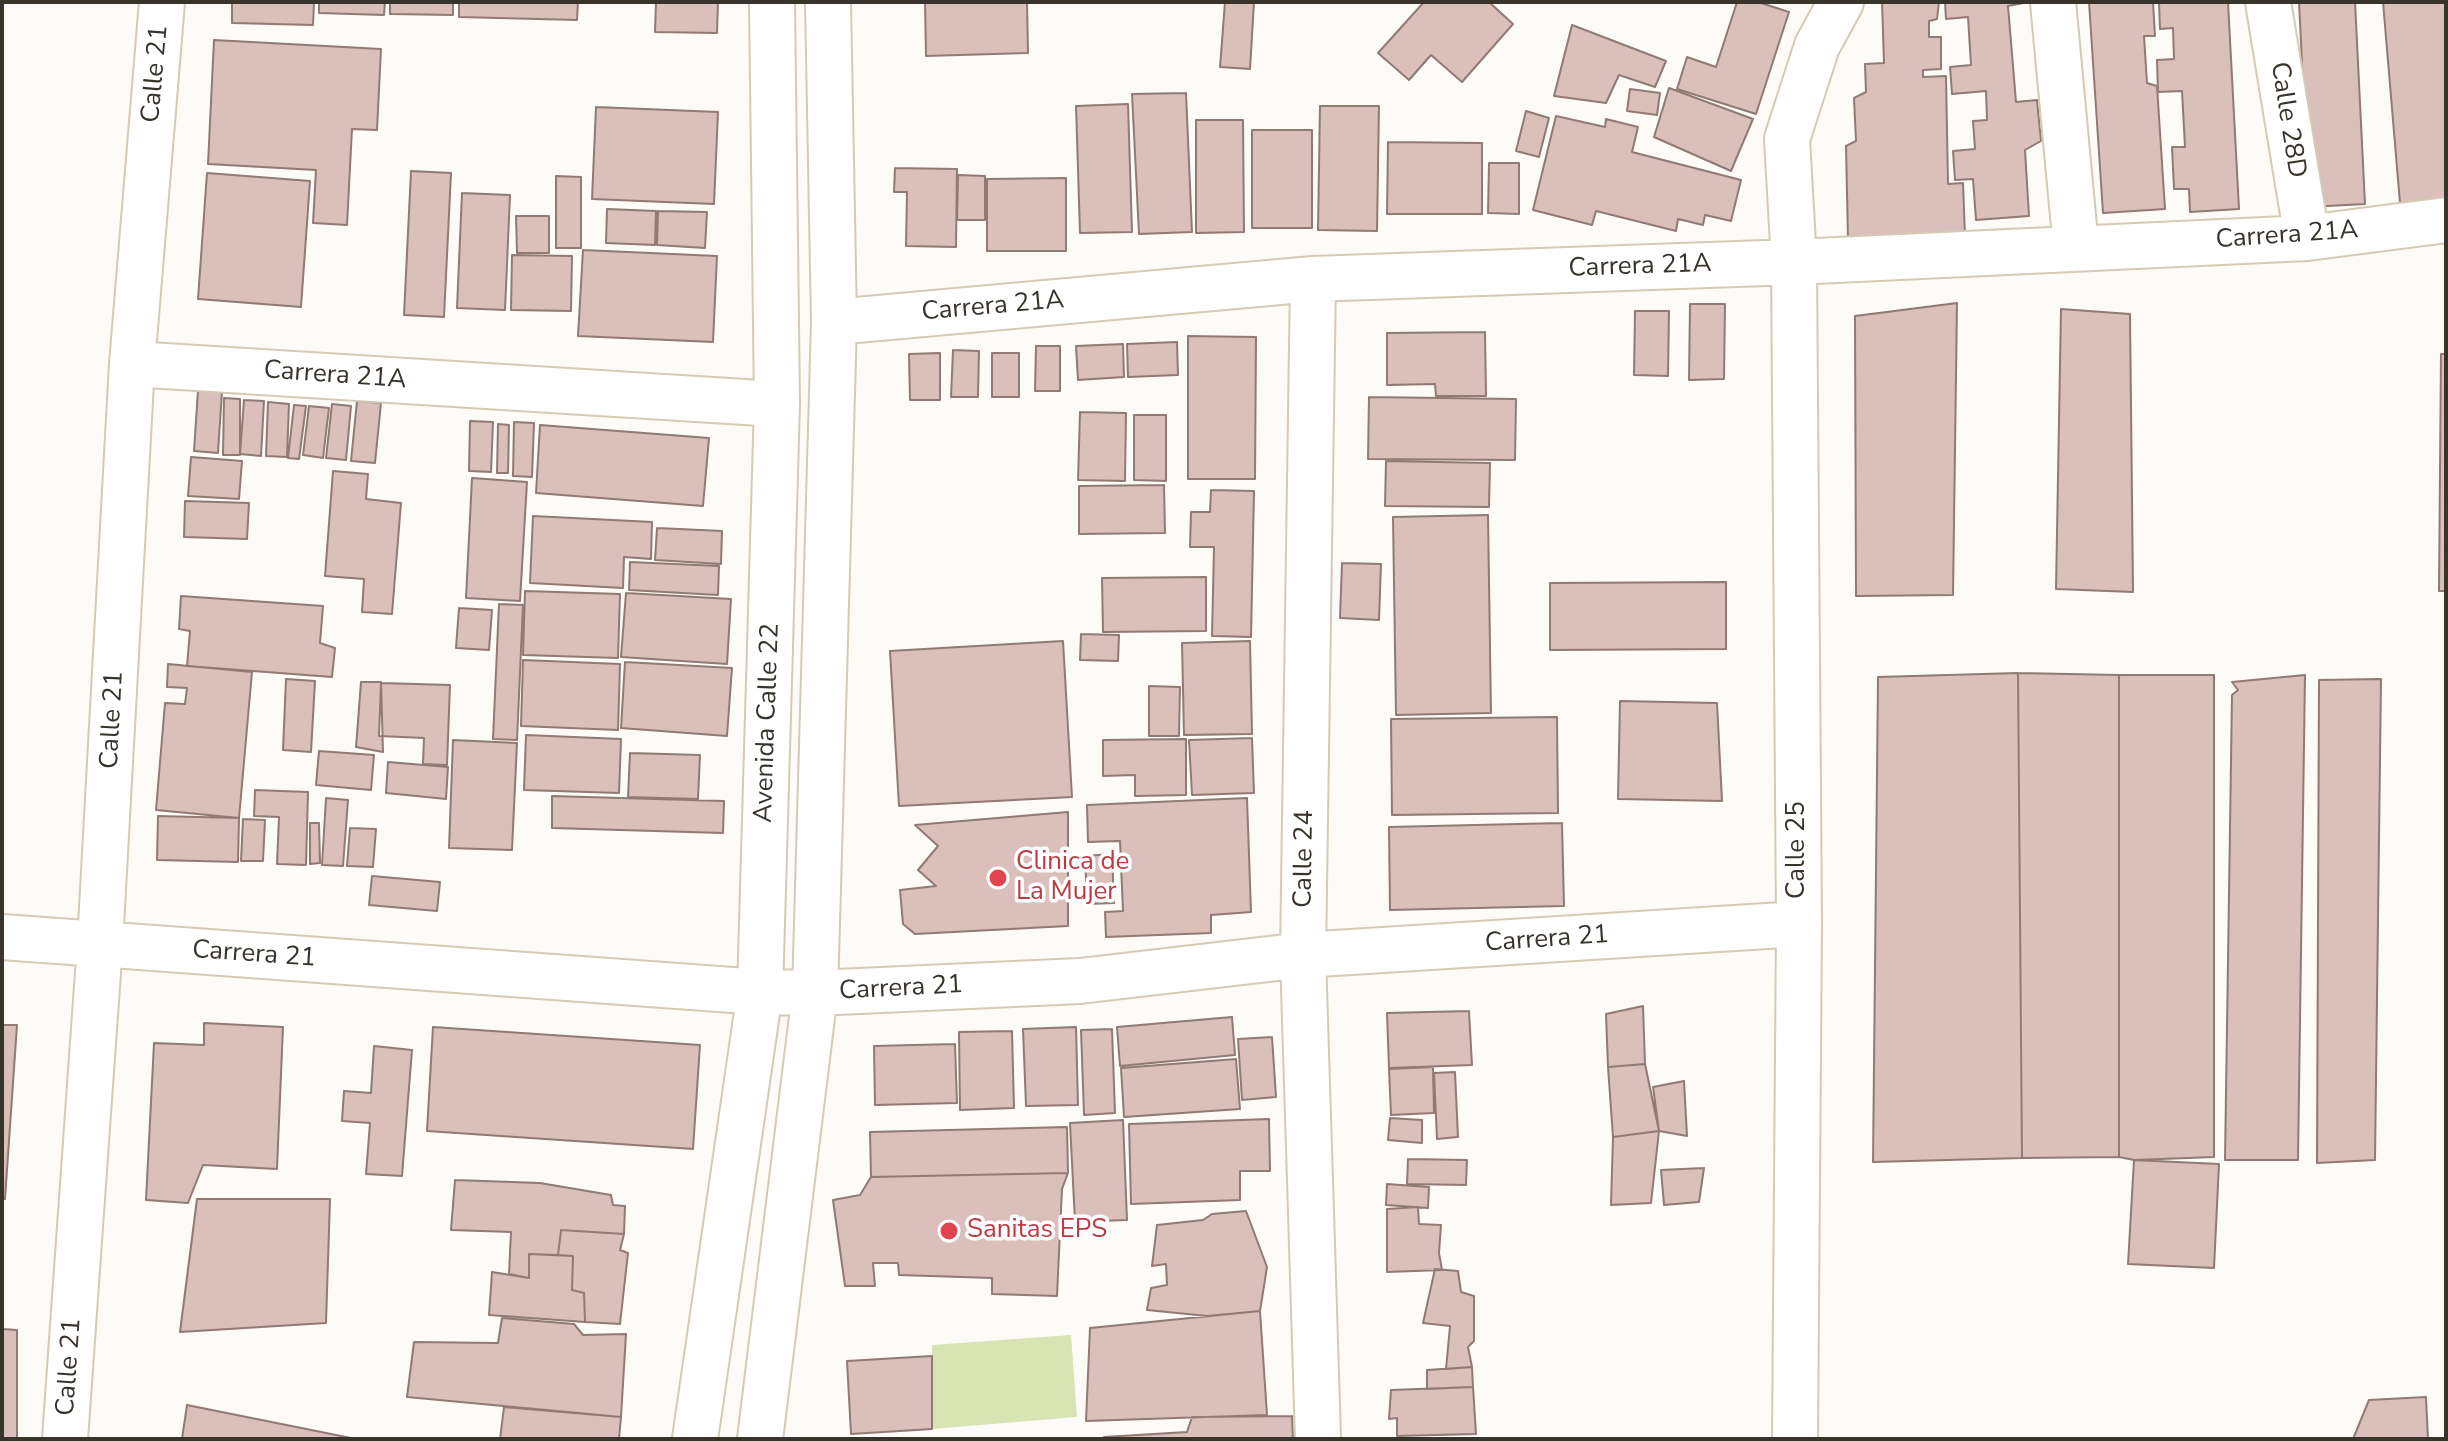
<!DOCTYPE html>
<style>
body{margin:0}
#map{position:relative;width:2448px;height:1441px;overflow:hidden;background:#fdfbf7;font-family:"Nunito Sans",sans-serif}
canvas{display:block}
.frame{position:absolute;inset:0;border:4px solid #38332b;pointer-events:none}
</style>
<div id="map">
<canvas width="2448" height="1441"></canvas>
<div class="frame"></div>
</div>
<script>
const ctx = document.querySelector('canvas').getContext('2d');
ctx.lineJoin = 'round';
function fillPath(path, color) { ctx.fillStyle = color; ctx.fill(path, 'evenodd'); }
const toPath = rows => new Path2D(rows.map(r => 'M' + r).join(''));
function strokePath(path, color, width, dash) { ctx.strokeStyle = color; ctx.lineWidth = width; ctx.lineCap = dash ? 'butt' : 'round'; ctx.setLineDash(dash || []); ctx.stroke(path); }
function label(font, color, halo, rows, align = 'center') {
  ctx.font = font + ' "Nunito Sans",sans-serif'; ctx.lineWidth = 7; ctx.setLineDash([]); ctx.textBaseline = 'middle'; ctx.strokeStyle = halo; ctx.fillStyle = color; for (const [text, x, y, turn = 0] of rows) {
    ctx.save(); ctx.translate(x, y); ctx.rotate((+turn || 0) * Math.PI / 180); ctx.textAlign = isNaN(turn) ? turn : align; if (halo) ctx.strokeText(text, 0, 0); ctx.fillText(text, 0, 0); ctx.restore();
  }
}
fillPath(toPath([
 [1071,1335,1077,1417,932,1429,932,1345]
]), '#d8e4b3');
const building = toPath([
 [232,2,314,2,313,25,232,23,232,2],
 [319,2,385,2,384,15,319,13,319,2],
 [390,2,453,2,453,15,390,14,390,2],
 [459,2,578,2,577,20,459,17,459,2],
 [656,2,718,2,717,33,655,32,656,2],
 [925,2,1027,2,1028,53,926,56,925,2],
 [1225,2,1254,2,1250,69,1220,67,1225,2],
 [1424,2,1489,2,1513,24,1462,82,1431,55,1409,80,1378,53,1424,2],
 [1737,2,1758,2,1789,12,1756,114,1677,89,1687,57,1716,67,1737,2],
 [1882,2,1939,2,1937,19,1929,21,1929,37,1941,37,1941,69,1923,70,1923,77,1946,76,1948,184,1963,183,1965,237,1848,240,1846,146,1856,141,1854,98,1866,92,1865,64,1884,63,1882,2],
 [1945,2,2029,2,2008,6,2016,102,2037,100,2041,141,2025,150,2029,216,1976,220,1973,179,1955,180,1953,151,1975,149,1973,121,1987,120,1986,91,1952,94,1950,67,1971,65,1968,17,1946,19,1945,2],
 [2089,2,2153,2,2155,36,2144,36,2147,83,2157,86,2165,209,2103,213,2089,2],
 [2159,2,2228,2,2239,209,2190,212,2189,189,2174,189,2172,147,2185,147,2182,91,2158,92,2157,60,2174,59,2173,28,2160,29,2159,2],
 [2299,2,2355,2,2365,204,2309,207,2299,2],
 [2383,2,2446,2,2446,199,2400,203,2383,2],
 [1572,25,1666,61,1655,87,1619,75,1606,103,1554,96,1572,25],
 [214,40,381,49,377,130,352,129,347,225,313,223,316,170,208,164,214,40],
 [1669,88,1753,119,1731,171,1654,137,1669,88],
 [1630,89,1660,93,1657,115,1627,111,1630,89],
 [1186,93,1192,232,1139,234,1132,94,1186,93],
 [1128,104,1132,232,1080,233,1076,106,1128,104],
 [1320,106,1379,106,1377,231,1318,230,1320,106],
 [596,107,718,112,714,204,592,199,596,107],
 [1526,111,1549,118,1539,157,1516,151,1526,111],
 [1556,116,1605,127,1606,119,1638,127,1632,152,1741,180,1731,221,1705,215,1703,225,1678,219,1676,231,1596,211,1592,225,1533,210,1556,116],
 [1196,120,1243,120,1244,232,1196,233,1196,120],
 [1252,130,1312,130,1312,228,1252,228,1252,130],
 [1388,142,1482,143,1482,214,1387,214,1388,142],
 [1489,163,1519,163,1519,214,1488,213,1489,163],
 [895,168,957,169,956,247,906,246,907,192,894,192,895,168],
 [411,171,451,173,444,317,404,315,411,171],
 [207,173,310,181,301,307,198,299,207,173],
 [958,175,985,176,985,220,957,220,958,175],
 [556,176,581,177,581,248,556,248,556,176],
 [1066,178,1066,251,987,251,987,179,1066,178],
 [462,193,510,195,505,310,457,308,462,193],
 [607,209,656,211,655,245,606,243,607,209],
 [658,211,707,212,705,248,657,245,658,211],
 [516,216,549,216,549,253,517,253,516,216],
 [583,250,717,256,713,342,578,336,583,250],
 [512,255,572,256,571,311,511,310,512,255],
 [1957,303,1953,595,1856,596,1855,316,1957,303],
 [1690,304,1725,304,1724,379,1689,380,1690,304],
 [2061,309,2130,314,2133,592,2056,589,2061,309],
 [1635,311,1669,311,1668,376,1634,375,1635,311],
 [1485,332,1486,396,1436,396,1435,384,1387,385,1387,333,1485,332],
 [1188,336,1256,337,1255,479,1188,479,1188,336],
 [1177,342,1178,375,1128,377,1127,344,1177,342],
 [1123,344,1124,377,1078,380,1076,346,1123,344],
 [1036,346,1060,346,1060,391,1035,391,1036,346],
 [953,350,979,351,978,397,951,397,953,350],
 [940,353,940,400,910,400,909,354,940,353],
 [992,353,1019,353,1019,397,992,397,992,353],
 [2441,354,2446,354,2446,591,2439,591,2441,354],
 [198,390,222,391,218,453,194,451,198,390],
 [1369,397,1516,399,1515,460,1368,459,1369,397],
 [224,398,240,399,240,455,223,455,224,398],
 [244,400,264,401,261,456,240,454,244,400],
 [357,401,381,403,375,463,351,461,357,401],
 [268,402,289,404,287,457,266,456,268,402],
 [332,404,351,406,346,460,326,458,332,404],
 [294,405,306,406,299,459,288,458,294,405],
 [309,406,329,408,323,458,303,455,309,406],
 [1080,412,1126,413,1125,481,1078,480,1080,412],
 [1134,415,1166,415,1166,481,1134,480,1134,415],
 [470,421,493,422,491,472,469,471,470,421],
 [514,422,534,423,532,477,513,476,514,422],
 [498,424,509,425,508,473,497,473,498,424],
 [540,425,709,438,703,506,536,493,540,425],
 [191,457,242,461,239,499,188,496,191,457],
 [1386,461,1490,463,1489,507,1385,506,1386,461],
 [333,471,368,474,366,499,401,503,392,614,362,612,364,579,325,576,333,471],
 [472,478,527,482,520,601,466,598,472,478],
 [1164,485,1165,533,1079,534,1079,486,1164,485],
 [1211,490,1254,491,1251,637,1212,636,1214,547,1190,547,1191,512,1210,512,1211,490],
 [185,501,249,503,247,539,184,537,185,501],
 [1488,515,1491,713,1396,715,1393,517,1488,515],
 [533,516,652,522,651,559,624,557,623,588,530,583,533,516],
 [657,528,722,531,721,564,655,560,657,528],
 [630,562,719,566,718,595,629,590,630,562],
 [1342,563,1381,564,1379,620,1340,618,1342,563],
 [1206,577,1206,631,1103,632,1102,578,1206,577],
 [1726,582,1726,649,1550,650,1550,583,1726,582],
 [525,591,620,594,618,658,523,655,525,591],
 [626,593,731,599,727,664,621,657,626,593],
 [181,596,323,606,320,643,335,648,332,677,187,666,190,631,179,629,181,596],
 [499,604,523,605,517,740,493,739,499,604],
 [459,608,492,610,489,650,456,648,459,608],
 [1081,634,1119,635,1118,661,1080,660,1081,634],
 [1063,641,1072,797,899,806,890,651,1063,641],
 [1250,641,1252,734,1184,735,1182,643,1250,641],
 [523,660,620,664,618,730,521,726,523,660],
 [625,662,732,668,727,736,621,728,625,662],
 [168,664,252,672,239,818,156,810,165,703,185,704,187,688,167,687,168,664],
 [2018,673,2022,1158,1873,1162,1878,677,2018,673],
 [2018,673,2119,675,2119,1157,2022,1158,2018,673],
 [2119,675,2214,675,2214,1157,2134,1160,2119,1157,2119,675],
 [2305,675,2298,1160,2225,1160,2232,695,2238,690,2232,682,2305,675],
 [286,679,315,681,311,752,283,750,286,679],
 [2381,679,2375,1160,2317,1163,2319,680,2381,679],
 [361,682,381,682,383,752,356,747,361,682],
 [381,683,450,685,447,765,423,764,424,738,379,736,381,683],
 [1149,686,1180,687,1179,736,1149,736,1149,686],
 [1620,701,1717,703,1722,801,1618,799,1620,701],
 [1557,717,1558,813,1392,815,1391,719,1557,717],
 [526,735,621,739,619,793,524,790,526,735],
 [1252,738,1254,793,1192,795,1189,740,1252,738],
 [1186,739,1186,795,1135,796,1135,775,1103,776,1103,740,1186,739],
 [453,740,517,743,512,850,449,848,453,740],
 [319,751,374,755,371,790,316,785,319,751],
 [630,753,700,755,698,799,628,797,630,753],
 [388,762,448,767,446,799,386,793,388,762],
 [255,790,308,792,306,865,277,864,279,817,254,816,255,790],
 [552,796,724,801,723,833,552,828,552,796],
 [326,798,348,800,343,866,322,865,326,798],
 [1247,798,1251,912,1211,915,1211,933,1106,937,1105,912,1123,911,1120,841,1088,842,1087,805,1247,798],
 [1068,812,1068,926,915,934,903,924,900,890,936,886,918,870,938,846,915,825,1068,812],
 [158,816,239,818,238,862,157,860,158,816],
 [243,819,265,820,263,861,241,861,243,819],
 [310,823,319,823,320,863,310,864,310,823],
 [1562,823,1564,906,1390,910,1389,827,1562,823],
 [350,828,376,829,373,867,347,866,350,828],
 [1112,854,1114,903,1087,904,1085,856,1112,854],
 [372,876,440,882,437,911,369,905,372,876],
 [1643,1006,1645,1064,1608,1067,1606,1014,1643,1006],
 [1469,1011,1472,1065,1389,1068,1387,1013,1469,1011],
 [1232,1017,1235,1055,1120,1066,1117,1027,1232,1017],
 [204,1023,283,1027,277,1169,203,1165,188,1203,146,1200,154,1043,204,1045,204,1023],
 [2,1025,17,1025,5,1199,2,1199,2,1025],
 [433,1027,700,1045,693,1149,427,1131,433,1027],
 [1076,1027,1078,1105,1026,1106,1023,1029,1076,1027],
 [1112,1029,1115,1113,1084,1115,1081,1030,1112,1029],
 [1012,1031,1014,1108,960,1110,959,1032,1012,1031],
 [1272,1037,1276,1097,1242,1100,1238,1039,1272,1037],
 [955,1044,957,1103,875,1105,874,1046,955,1044],
 [374,1046,412,1050,402,1176,366,1174,370,1123,342,1121,344,1091,371,1093,374,1046],
 [1236,1059,1240,1109,1124,1117,1121,1068,1236,1059],
 [1645,1064,1659,1131,1613,1137,1608,1067,1645,1064],
 [1433,1067,1434,1113,1391,1115,1389,1069,1433,1067],
 [1455,1072,1458,1137,1437,1139,1434,1073,1455,1072],
 [1684,1081,1687,1136,1659,1131,1653,1087,1684,1081],
 [1390,1118,1422,1120,1422,1143,1388,1140,1390,1118],
 [1269,1119,1270,1171,1240,1171,1240,1200,1131,1204,1129,1124,1269,1119],
 [1123,1120,1127,1220,1075,1222,1070,1123,1123,1120],
 [1067,1127,1068,1173,871,1177,870,1132,1067,1127],
 [1659,1131,1651,1203,1611,1205,1613,1137,1659,1131],
 [1408,1159,1467,1160,1466,1185,1407,1184,1408,1159],
 [2134,1160,2219,1164,2214,1268,2128,1264,2134,1160],
 [1704,1168,1699,1202,1664,1205,1661,1170,1704,1168],
 [1068,1173,1062,1189,1057,1296,992,1294,992,1278,899,1275,898,1263,873,1263,875,1286,845,1286,833,1200,860,1195,871,1177,1068,1173],
 [455,1180,540,1183,611,1195,613,1205,625,1206,624,1234,561,1230,558,1255,529,1254,529,1278,509,1274,511,1232,451,1230,455,1180],
 [1387,1184,1429,1187,1428,1208,1386,1205,1387,1184],
 [197,1199,330,1199,326,1323,180,1332,197,1199],
 [1418,1207,1419,1224,1441,1225,1439,1253,1442,1270,1387,1272,1387,1209,1418,1207],
 [1246,1211,1267,1267,1260,1311,1207,1316,1147,1310,1151,1288,1167,1285,1166,1264,1152,1266,1157,1225,1203,1220,1212,1214,1246,1211],
 [561,1230,624,1234,620,1250,628,1253,620,1324,585,1322,584,1293,572,1290,573,1256,558,1255,561,1230],
 [529,1254,573,1256,572,1290,584,1293,585,1322,489,1315,492,1272,529,1278,529,1254],
 [1435,1269,1458,1271,1461,1292,1474,1296,1474,1341,1468,1347,1472,1367,1446,1369,1450,1326,1423,1323,1435,1269],
 [1260,1311,1267,1415,1086,1421,1090,1328,1260,1311],
 [502,1318,574,1324,583,1335,626,1334,621,1417,407,1397,414,1342,498,1343,502,1318],
 [2,1329,17,1330,17,1439,2,1439,2,1329],
 [932,1356,932,1429,851,1434,847,1361,932,1356],
 [1472,1367,1473,1387,1427,1389,1427,1370,1472,1367],
 [1473,1387,1476,1434,1397,1436,1397,1418,1389,1419,1391,1390,1473,1387],
 [2426,1397,2428,1439,2353,1439,2369,1400,2426,1397],
 [187,1405,356,1439,182,1439,187,1405],
 [504,1407,621,1417,619,1439,500,1439,504,1407],
 [1292,1416,1293,1439,1104,1439,1104,1437,1187,1432,1192,1417,1292,1416],
 [811,1438,962,1438,962,1439,810,1439,811,1438]
]);
fillPath(building, '#dabfbb');
strokePath(building, '#917974', 2);
const minor = toPath([
 [2053,2,2076,248],
 [2268,2,2307,238],
 [1313,279,1303,955,1318,1439],
 [834,322,1313,279,1794,262,2307,238,2446,220],
 [132,364,777,404],
 [2,937,760,992,815,993,1080,981,1303,955,1799,924],
 [65,1439,100,944,132,364,162,2],
 [695,1439,760,992,777,404,772,2],
 [760,1439,815,993,834,322,828,2],
 [1795,1439,1799,924,1794,262,1787,139,1817,46,1841,2]
]);
strokePath(minor, '#d5cab5', 48);
strokePath(minor, '#fff', 44);
for (const [x, y, r, color] of [
 [998,878,10,"#e0444e"],
 [949,1231,10,"#e0444e"]
]) { const dot = new Path2D(); dot.arc(x, y, r, 0, 2 * Math.PI); ctx.fillStyle = color; ctx.fill(dot); strokePath(dot, '#fff', 3); }
label('26px', '#38332b', '#fff', [
 ["Calle 21",156,74,-85],
 ["Calle 28D",2287,120,81],
 ["Carrera 21A",2287,236,-4],
 ["Carrera 21A",1640,267,-2],
 ["Carrera 21A",993,307,-5],
 ["Carrera 21A",335,376,4],
 ["Calle 21",113,720,-87],
 ["Avenida Calle 22",768,723,-88],
 ["Calle 25",1798,850,-90],
 ["Calle 24",1305,859,-89],
 ["Carrera 21",1547,940,-4],
 ["Carrera 21",254,955,4],
 ["Carrera 21",901,989,-3],
 ["Calle 21",70,1367,-86]
]);
label('26px', '#be3a42', '#fff', [
 ["Clinica de",1016,863],
 ["La Mujer",1016,893],
 ["Sanitas EPS",967,1231]
], 'left');
</script>
